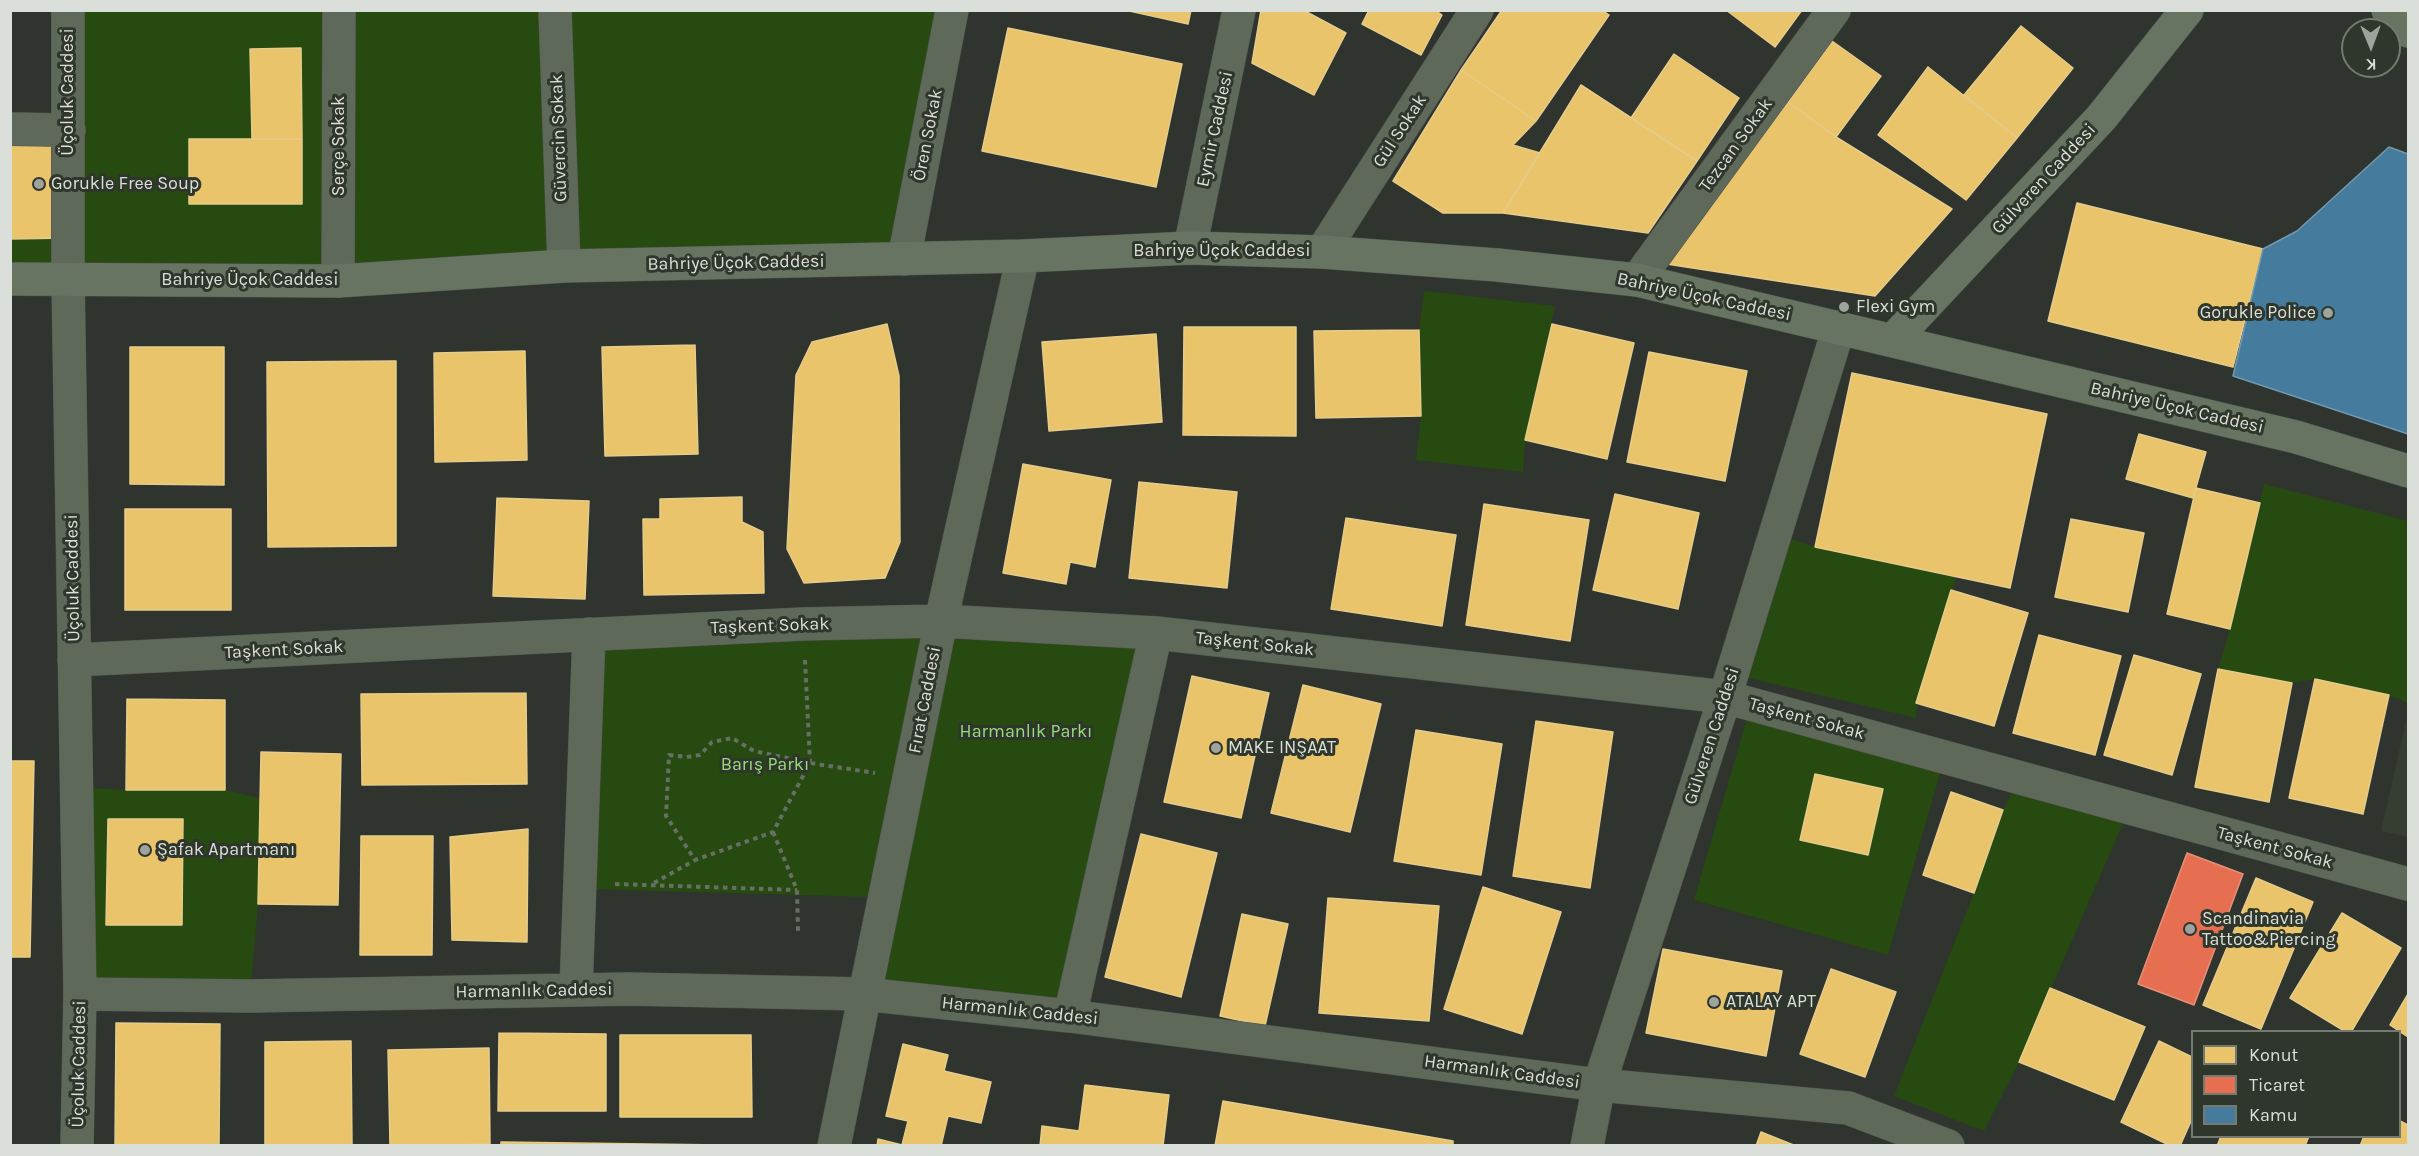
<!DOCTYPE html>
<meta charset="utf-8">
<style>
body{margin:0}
#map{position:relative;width:2419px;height:1156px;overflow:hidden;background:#30342e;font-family:Karla,sans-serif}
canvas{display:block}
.frame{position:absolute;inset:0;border:12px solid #dbdfd9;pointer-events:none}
.legend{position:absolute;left:2191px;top:1030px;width:210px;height:108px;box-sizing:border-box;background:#2f362c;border:2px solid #747a71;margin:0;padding:8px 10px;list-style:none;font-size:18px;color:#dbdfd9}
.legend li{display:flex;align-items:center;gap:12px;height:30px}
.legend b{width:30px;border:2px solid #747a71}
.north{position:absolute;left:2341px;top:18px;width:60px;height:60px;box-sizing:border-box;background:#2f362c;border:2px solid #747a71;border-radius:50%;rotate:179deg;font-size:16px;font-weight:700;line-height:24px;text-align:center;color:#dbdfd9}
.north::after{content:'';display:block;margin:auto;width:21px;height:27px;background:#9fa39d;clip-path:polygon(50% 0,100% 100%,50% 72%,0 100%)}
</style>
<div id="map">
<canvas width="2419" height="1156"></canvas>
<div class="frame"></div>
<ul class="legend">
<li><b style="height:16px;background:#e9c46a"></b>Konut</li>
<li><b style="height:16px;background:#e76f51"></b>Ticaret</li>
<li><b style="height:16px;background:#457b9d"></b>Kamu</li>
</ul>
<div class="north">K</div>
</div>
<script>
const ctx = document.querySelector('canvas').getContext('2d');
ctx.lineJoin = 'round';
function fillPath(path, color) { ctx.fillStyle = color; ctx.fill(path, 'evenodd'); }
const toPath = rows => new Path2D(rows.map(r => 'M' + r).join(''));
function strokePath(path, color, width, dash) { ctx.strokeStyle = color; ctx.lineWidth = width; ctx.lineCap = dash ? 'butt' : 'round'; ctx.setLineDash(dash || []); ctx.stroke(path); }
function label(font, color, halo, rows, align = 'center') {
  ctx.font = font + ' Karla,sans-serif'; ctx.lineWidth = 6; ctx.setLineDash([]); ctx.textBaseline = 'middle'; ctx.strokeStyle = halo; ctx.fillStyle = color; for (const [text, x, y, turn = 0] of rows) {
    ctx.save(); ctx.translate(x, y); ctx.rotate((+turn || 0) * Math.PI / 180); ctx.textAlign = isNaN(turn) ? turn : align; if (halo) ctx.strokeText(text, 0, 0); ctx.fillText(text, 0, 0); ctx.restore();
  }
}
fillPath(toPath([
 [2408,712,2408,837,2381,831]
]), '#353e31');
fillPath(toPath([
 [68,11,952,11,904,259,11,279,11,129,68,130],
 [1424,291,1555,306,1525,440,1523,472,1416,460,1421,416,1419,330],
 [2264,484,2408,521,2408,703,2389,695,2315,679,2292,683,2218,669,2230,629],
 [1791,539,1815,547,1956,577,1917,703,1916,718,1749,678],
 [947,627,1146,642,1065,1008,875,988],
 [930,630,870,897,587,889,595,646],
 [1748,715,1941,770,1888,955,1694,900],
 [76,787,126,790,225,790,260,798,258,904,250,996,80,994],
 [2013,791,2124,821,2019,1062,1984,1131,1894,1096,1974,893,2003,810]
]), '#264a0f');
const homes = toPath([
 [1125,10,1191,10,1188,24,1125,10],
 [1261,10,1303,10,1346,33,1314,95,1252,63,1261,10],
 [1369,10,1435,10,1442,15,1421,55,1362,24,1369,10],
 [1502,10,1602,10,1609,15,1536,121,1461,70,1502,10],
 [1726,10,1802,10,1775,47,1726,10],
 [2021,26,2073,68,2017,138,1964,95,2021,26],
 [1008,28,1182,64,1156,187,982,151,1008,28],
 [1832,41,1881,76,1836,137,1788,102,1832,41],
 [301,48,302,139,252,139,250,49,301,48],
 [1674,54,1739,98,1697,161,1631,118,1674,54],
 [1928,67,2017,138,1966,200,1878,135,1928,67],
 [1461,70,1536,121,1513,145,1540,153,1503,213,1443,213,1393,181,1461,70],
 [1581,85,1697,161,1648,233,1503,213,1581,85],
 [1788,102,1836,137,1952,209,1875,296,1660,263,1788,102],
 [10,129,69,130,68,238,10,239,10,129],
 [189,139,302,139,302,204,189,204,189,139],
 [2077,203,2263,249,2233,367,2048,321,2077,203],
 [887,324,899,376,900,542,885,578,804,583,787,549,796,375,812,342,887,324],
 [1552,324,1634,343,1607,459,1525,440,1552,324],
 [1184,327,1296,327,1296,436,1183,435,1184,327],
 [1419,330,1421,416,1316,418,1314,331,1419,330],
 [1156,334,1162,422,1049,431,1042,342,1156,334],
 [695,345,698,454,605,456,602,347,695,345],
 [130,347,224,347,224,485,130,484,130,347],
 [525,351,527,460,435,462,434,353,525,351],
 [1649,352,1747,371,1725,481,1627,462,1649,352],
 [396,361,396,546,268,547,267,362,396,361],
 [1852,373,2047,414,2010,588,1815,547,1852,373],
 [2139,434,2206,452,2193,498,2126,479,2139,434],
 [1023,464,1111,480,1095,567,1070,562,1066,584,1003,573,1023,464],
 [1139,482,1237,492,1227,588,1129,578,1139,482],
 [2196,488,2260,503,2230,629,2167,614,2196,488],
 [1615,494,1699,513,1678,609,1593,590,1615,494],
 [742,497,742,522,763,532,764,593,644,595,643,519,660,519,660,499,742,497],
 [497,498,589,501,585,599,493,596,497,498],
 [1484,504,1589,520,1570,641,1466,625,1484,504],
 [125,509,231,509,231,610,125,610,125,509],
 [1346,518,1456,535,1442,626,1331,609,1346,518],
 [2071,519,2144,533,2128,612,2055,597,2071,519],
 [1951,590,2028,613,1994,726,1916,703,1951,590],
 [2039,635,2121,656,2095,755,2013,733,2039,635],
 [2134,655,2201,674,2172,775,2104,755,2134,655],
 [2218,669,2292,683,2269,802,2195,787,2218,669],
 [1192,676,1269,693,1241,818,1164,802,1192,676],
 [2315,679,2389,695,2363,814,2289,798,2315,679],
 [1303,685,1381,704,1350,832,1271,813,1303,685],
 [526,693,527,784,362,785,361,694,526,693],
 [127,699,225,700,225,790,126,790,127,699],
 [1536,721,1613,732,1590,888,1513,876,1536,721],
 [1416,730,1502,744,1481,875,1394,861,1416,730],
 [261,752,341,754,338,905,258,904,261,752],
 [10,761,34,761,30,957,10,957,10,761],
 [1815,774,1883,789,1868,855,1800,840,1815,774],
 [1951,792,2003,810,1974,893,1923,875,1951,792],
 [108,819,183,819,182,925,106,925,108,819],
 [528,829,527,942,452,940,450,837,528,829],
 [1141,834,1217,853,1181,997,1105,977,1141,834],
 [361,836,433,836,432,955,360,955,361,836],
 [2256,878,2313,902,2261,1029,2203,1005,2256,878],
 [1483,887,1561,912,1522,1034,1444,1009,1483,887],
 [1328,898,1439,906,1429,1021,1319,1013,1328,898],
 [2342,913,2401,948,2351,1032,2346,1032,2290,998,2342,913],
 [1242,914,1288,924,1265,1026,1220,1016,1242,914],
 [1663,949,1782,971,1766,1056,1646,1033,1663,949],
 [1831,969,1896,992,1865,1077,1800,1054,1831,969],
 [2050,988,2145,1027,2114,1100,2019,1062,2050,988],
 [2408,994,2408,1037,2390,1025,2408,994],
 [116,1023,220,1024,219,1146,115,1146,116,1023],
 [499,1033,606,1034,606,1111,498,1111,499,1033],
 [620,1035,751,1035,752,1117,620,1117,620,1035],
 [351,1041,352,1146,265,1146,265,1042,351,1041],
 [2159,1041,2192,1057,2192,1119,2180,1146,2171,1146,2121,1122,2159,1041],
 [903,1044,948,1055,944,1071,991,1082,981,1123,948,1116,941,1146,877,1146,878,1139,902,1145,908,1121,886,1116,903,1044],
 [489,1048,490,1144,390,1146,388,1050,489,1048],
 [1085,1085,1169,1095,1163,1146,1040,1146,1042,1126,1079,1131,1085,1085],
 [1223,1101,1453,1141,1453,1146,1215,1146,1223,1101],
 [2400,1121,2408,1125,2408,1146,2360,1146,2364,1136,2400,1136,2400,1121],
 [1761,1132,1796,1146,1756,1146,1761,1132],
 [2221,1136,2309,1136,2305,1146,2217,1146,2221,1136],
 [501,1142,723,1145,723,1146,501,1146,501,1142]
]);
fillPath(homes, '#e9c46a');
strokePath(homes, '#e5cc8b', 1.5);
const shops = toPath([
 [2187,853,2243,874,2194,1005,2138,984,2187,853]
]);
fillPath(shops, '#e76f51');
strokePath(shops, '#e3917a', 1.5);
const public = toPath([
 [2389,147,2408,154,2408,434,2233,376,2263,249,2297,231,2389,147]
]);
fillPath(public, '#457b9d');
strokePath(public, '#7299af', 1.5);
const street = toPath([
 [68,10,68,279,80,994,77,1146],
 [555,10,564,266],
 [10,129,69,130],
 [1190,248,1239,10],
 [1322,252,1477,10],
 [904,259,952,10],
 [1637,280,1834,10],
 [338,281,339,10],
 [74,660,803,624,941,621,1156,633,1725,697,2408,884],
 [576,990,589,634],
 [80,994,250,996,629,989,863,994,1070,1016,1599,1085,1848,1108,1948,1146],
 [1070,1016,1156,633],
 [834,1146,941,621,1023,256],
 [1587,1146,1599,1085,1725,697,1839,327]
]);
const secondary = toPath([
 [2388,10,2408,31],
 [10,279,338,281,564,266,1023,256,1190,248,1322,252,1497,265,1637,280,2296,437,2408,471],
 [1893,340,2101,118,2187,10]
]);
strokePath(street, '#4f524e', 34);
strokePath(secondary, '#4f524e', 34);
strokePath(toPath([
 [805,660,810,763,773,832,695,860,666,816,669,755,686,757,700,755,712,742,732,738,754,751,810,763,875,773],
 [773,832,797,890,798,931],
 [654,883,695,860],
 [615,884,797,890]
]), '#676f64', 4, [4.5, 4.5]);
strokePath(street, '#5e6959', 33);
strokePath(secondary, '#677462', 33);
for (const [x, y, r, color] of [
 [39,184,6,"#9fa39d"],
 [1844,307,6,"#9fa39d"],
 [2328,313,6,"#9fa39d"],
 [1216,748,6,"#9fa39d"],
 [145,850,6,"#9fa39d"],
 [2190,929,6,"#9fa39d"],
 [1714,1002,6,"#9fa39d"]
]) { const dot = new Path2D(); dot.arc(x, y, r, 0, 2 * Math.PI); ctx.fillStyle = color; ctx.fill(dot); strokePath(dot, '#2f362c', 2); }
label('18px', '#dbdfd9', '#2f362c', [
 ["Üçoluk Caddesi",68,92,-90],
 ["Eymir Caddesi",1215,129,-78],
 ["Gül Sokak",1400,131,-57],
 ["Ören Sokak",928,135,-79],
 ["Güvercin Sokak",559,138,-92],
 ["Tezcan Sokak",1736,145,-54],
 ["Serçe Sokak",339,146,-90],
 ["Gülveren Caddesi",2044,179,-47],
 ["Bahriye Üçok Caddesi",1222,251],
 ["Bahriye Üçok Caddesi",736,263,-1],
 ["Bahriye Üçok Caddesi",250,280],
 ["Bahriye Üçok Caddesi",1704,297,12],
 ["Bahriye Üçok Caddesi",2177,408,13],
 ["Üçoluk Caddesi",73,578,-91],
 ["Taşkent Sokak",770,626,-2],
 ["Taşkent Sokak",1255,644,6],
 ["Taşkent Sokak",284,650,-3],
 ["Fırat Caddesi",925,700,-79],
 ["Taşkent Sokak",1807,719,15],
 ["Gülveren Caddesi",1712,736,-72],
 ["Taşkent Sokak",2275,848,15],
 ["Harmanlık Caddesi",534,991,-1],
 ["Harmanlık Caddesi",1020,1011,6],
 ["Üçoluk Caddesi",79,1064,-89],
 ["Harmanlık Caddesi",1502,1072,8]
]);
label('18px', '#dbdfd9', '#2f362c', [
 ["Gorukle Free Soup",51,184],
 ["Flexi Gym",1856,307],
 ["Gorukle Police",2316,313,"right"],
 ["MAKE INŞAAT",1228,748],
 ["Şafak Apartmanı",157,850],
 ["Scandinavia",2202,919],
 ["Tattoo&Piercing",2202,940],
 ["ATALAY APT",1726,1002]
], 'left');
label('18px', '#9adc7b', '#2f362c', [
 ["Harmanlık Parkı",1026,732],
 ["Barış Parkı",765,765]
]);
</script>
